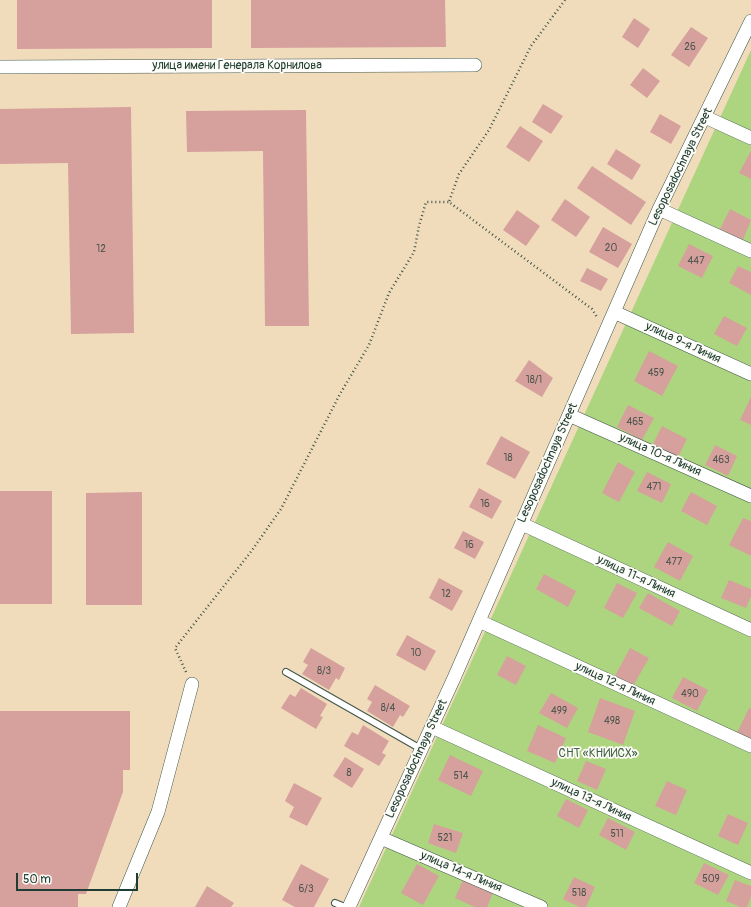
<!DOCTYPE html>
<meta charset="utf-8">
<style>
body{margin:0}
#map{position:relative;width:751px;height:907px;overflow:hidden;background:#f0dcbb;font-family:Pangolin,sans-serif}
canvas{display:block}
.scale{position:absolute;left:16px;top:873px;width:122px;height:18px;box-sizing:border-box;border:2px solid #1f3d34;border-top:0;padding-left:5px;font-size:12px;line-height:14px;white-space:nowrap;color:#1f3d34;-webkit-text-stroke:3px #fdfcf7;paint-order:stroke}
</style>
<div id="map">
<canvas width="751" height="907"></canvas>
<div class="scale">50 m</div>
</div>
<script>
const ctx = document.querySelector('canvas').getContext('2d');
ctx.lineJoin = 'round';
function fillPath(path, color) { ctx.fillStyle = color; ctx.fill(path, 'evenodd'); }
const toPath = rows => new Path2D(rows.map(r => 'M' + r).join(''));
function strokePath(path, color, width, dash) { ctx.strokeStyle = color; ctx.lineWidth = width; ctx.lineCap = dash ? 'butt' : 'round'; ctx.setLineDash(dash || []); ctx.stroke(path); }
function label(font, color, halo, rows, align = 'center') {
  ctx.font = font + ' Pangolin,sans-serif'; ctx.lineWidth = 3.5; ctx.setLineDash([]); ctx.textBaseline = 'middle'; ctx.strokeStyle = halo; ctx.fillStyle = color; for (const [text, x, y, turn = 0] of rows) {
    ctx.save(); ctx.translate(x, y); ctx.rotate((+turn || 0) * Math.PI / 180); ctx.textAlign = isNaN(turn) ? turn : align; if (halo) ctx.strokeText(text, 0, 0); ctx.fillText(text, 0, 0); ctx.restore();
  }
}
fillPath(toPath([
 [751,50,751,907,359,907]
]), '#add57f');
fillPath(toPath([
 [17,0,212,0,212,48,17,49],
 [251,0,445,0,446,47,251,48],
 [634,18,650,29,638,48,622,37],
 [691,27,708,38,689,67,671,55],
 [643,68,660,81,647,98,630,85],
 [543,104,563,116,551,134,532,122],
 [131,107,134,333,71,334,68,163,0,164,0,109],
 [306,110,309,326,265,326,263,151,187,152,186,111],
 [660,114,681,126,671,144,650,132],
 [520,126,543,141,529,162,506,147],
 [616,149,641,165,632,180,607,164],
 [751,151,751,179,739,173],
 [592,166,646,202,631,225,577,188],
 [565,199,590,217,576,237,551,220],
 [730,209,751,220,743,240,720,229],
 [517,210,540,226,526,246,503,230],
 [603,227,632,244,618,268,589,252],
 [689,244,713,256,702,278,678,266],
 [738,266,751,272,751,295,729,283],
 [587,268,608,279,601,291,580,281],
 [724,316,747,328,737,346,714,334],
 [649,351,678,366,662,396,634,381],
 [529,360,553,378,542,397,515,381],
 [751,397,751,425,740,420],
 [628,405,654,418,642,440,617,427],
 [662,426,687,439,678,457,653,444],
 [501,436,530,452,515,479,486,464],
 [715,445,737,456,728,476,705,465],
 [618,462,635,472,619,502,602,493],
 [647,472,671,484,662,503,637,491],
 [479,488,502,501,492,519,469,507],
 [0,491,52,491,52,604,0,604],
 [142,492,142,605,86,605,86,493],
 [691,492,717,506,707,525,681,511],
 [743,518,751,521,751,556,729,545],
 [463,531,484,542,475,559,454,548],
 [668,542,693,556,680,581,654,567],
 [544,574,576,591,568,607,536,589],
 [439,578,463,591,452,611,429,598],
 [729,580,751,589,751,596,746,608,721,598],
 [617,583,637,593,623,618,604,608],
 [648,593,680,611,672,626,639,608],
 [407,635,436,651,425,671,396,655],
 [311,648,345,668,339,680,336,678,329,690,302,674,308,665,303,662],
 [630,648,649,658,633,686,615,676],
 [507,656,526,666,516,685,497,675],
 [683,677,708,690,697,711,672,698],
 [375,685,410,706,403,717,400,715,393,727,367,711,372,702,367,699],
 [301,688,327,704,320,716,323,717,316,729,281,708,290,694,295,697],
 [551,693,578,708,567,728,539,713],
 [600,698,635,711,623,745,588,732],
 [749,708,751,709,751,739,737,733],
 [0,711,130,711,130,770,123,770,123,792,86,894,78,894,78,907,0,907],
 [363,725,389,741,382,753,386,755,379,766,344,746,352,732,358,735],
 [538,725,566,738,555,763,527,751],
 [450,755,483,771,471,796,438,780],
 [345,757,364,769,352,788,333,776],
 [586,761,606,769,597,790,577,781],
 [667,781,687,790,676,815,655,806],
 [294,783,322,798,307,826,289,817,294,807,285,801],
 [566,799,588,810,579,828,557,816],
 [728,814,748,823,738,845,718,836],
 [608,818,635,832,626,850,599,835],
 [434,824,463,833,456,853,428,843],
 [704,863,729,875,718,895,694,883],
 [301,864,329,879,314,907,295,907,282,900],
 [417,864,439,876,423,905,401,893],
 [574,877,595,887,586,907,579,907,563,899],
 [463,880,493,893,487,907,475,907,455,898],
 [735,880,751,886,751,896,747,907,740,907,726,901],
 [207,886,234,903,231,907,195,907]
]), '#d6a09d');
const lane = toPath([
 [286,672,421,749],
 [335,903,345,907]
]);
const street = toPath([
 [0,67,475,65],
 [705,117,751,138],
 [659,209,751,251],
 [614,312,751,374],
 [569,415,751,496],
 [522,524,751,630],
 [479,621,751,746],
 [432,727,751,873],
 [381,838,541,907],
 [119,907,158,812,192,684],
 [349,907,454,678,659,209,751,21]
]);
strokePath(lane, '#3e5548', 8);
strokePath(street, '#3e5548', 14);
strokePath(toPath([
 [565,0,531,46,489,130,459,174,449,202,592,309,597,317],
 [186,672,175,648,250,553,281,509,340,394,369,345,389,293,414,252,419,226,426,202,449,202]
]), '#3e5548', 2.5, [1, 3]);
strokePath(lane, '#fff', 6);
strokePath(street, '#fff', 13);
label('10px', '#4d564e', null, [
 ["26",690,47],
 ["20",611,248],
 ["12",101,249],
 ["447",696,261],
 ["459",656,373],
 ["18/1",534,380],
 ["465",635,422],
 ["18",508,458],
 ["463",721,460],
 ["471",654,487],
 ["16",485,504],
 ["16",469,545],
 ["477",674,562],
 ["12",446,594],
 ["10",416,653],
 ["8/3",324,671],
 ["490",690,694],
 ["8/4",388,708],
 ["499",559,711],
 ["498",612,721],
 ["8",349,773],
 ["514",461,776],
 ["511",617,834],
 ["521",445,838],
 ["509",711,879],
 ["6/3",306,889],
 ["518",579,893]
]);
label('12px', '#1f3d34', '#fdfcf7', [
 ["улица имени Генерала Корнилова",237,66],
 ["Lesoposadochnaya Street",681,167,-64],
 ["улица 9-я Линия",683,343,25],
 ["улица 10-я Линия",660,455,24],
 ["Lesoposadochnaya Street",548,463,-66],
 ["улица 11-я Линия",636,577,25],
 ["улица 12-я Линия",615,684,25],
 ["Lesoposadochnaya Street",417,759,-65],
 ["улица 13-я Линия",591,800,25],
 ["улица 14-я Линия",461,872,23]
]);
label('12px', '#426347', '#fdfcf7', [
 ["СНТ «КНИИСХ»",598,754]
]);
</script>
